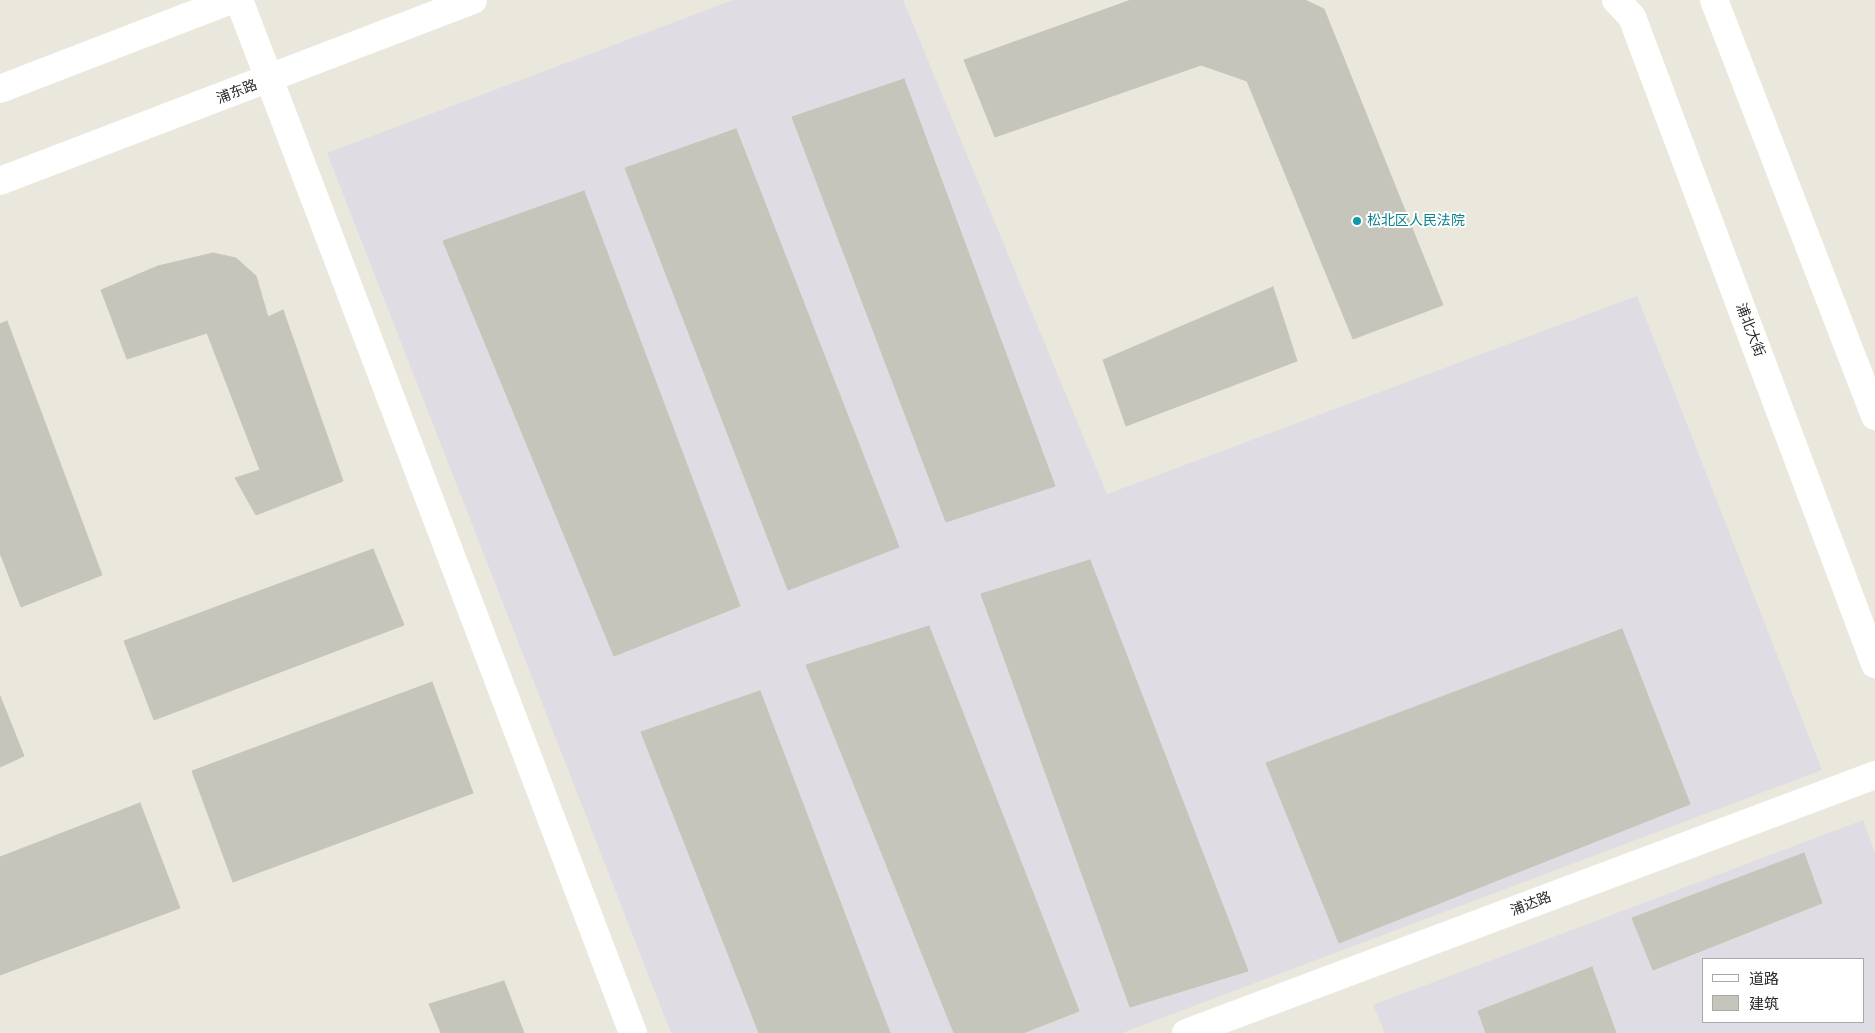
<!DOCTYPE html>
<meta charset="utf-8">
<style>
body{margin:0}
#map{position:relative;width:1875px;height:1033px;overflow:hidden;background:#eae8dc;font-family:Cabin,"Noto Sans SC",sans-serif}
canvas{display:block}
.legend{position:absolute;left:1702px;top:958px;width:162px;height:65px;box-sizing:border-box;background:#fff;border:1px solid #a9a9a9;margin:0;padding:6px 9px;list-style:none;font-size:15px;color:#292929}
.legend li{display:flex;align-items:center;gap:10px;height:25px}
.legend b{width:25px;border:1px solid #a9a9a9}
</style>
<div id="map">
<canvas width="1875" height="1033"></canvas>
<ul class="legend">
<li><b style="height:6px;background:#fff"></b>道路</li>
<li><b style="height:14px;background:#c6c5bb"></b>建筑</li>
</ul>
</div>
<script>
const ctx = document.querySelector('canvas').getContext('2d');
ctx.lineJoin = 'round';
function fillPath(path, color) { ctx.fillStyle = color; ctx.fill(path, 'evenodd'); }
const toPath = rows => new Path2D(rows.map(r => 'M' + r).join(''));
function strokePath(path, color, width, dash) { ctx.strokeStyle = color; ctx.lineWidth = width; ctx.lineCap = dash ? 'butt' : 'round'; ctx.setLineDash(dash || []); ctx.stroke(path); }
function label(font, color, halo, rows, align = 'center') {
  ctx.font = font + ' Cabin,"Noto Sans SC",sans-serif'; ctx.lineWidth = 4; ctx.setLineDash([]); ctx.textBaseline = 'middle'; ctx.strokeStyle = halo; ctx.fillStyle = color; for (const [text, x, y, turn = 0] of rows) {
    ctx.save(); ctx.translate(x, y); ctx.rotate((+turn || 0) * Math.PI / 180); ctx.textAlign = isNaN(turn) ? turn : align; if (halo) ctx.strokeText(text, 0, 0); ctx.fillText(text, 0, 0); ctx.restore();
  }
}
fillPath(toPath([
 [733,0,903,0,1107,494,1637,296,1822,770,1122,1033,671,1033,327,153],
 [1863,820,1875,853,1875,1033,1385,1033,1373,1005],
 [1704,959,1864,959,1864,1022,1704,1022]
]), '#e0dce3');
const building = toPath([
 [1131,0,1305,0,1324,9,1443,305,1353,339,1247,81,1201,65,995,137,964,60,1131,0],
 [904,79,1055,486,946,522,792,117,904,79],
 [736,129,899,547,788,590,625,168,736,129],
 [584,191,740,606,614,656,443,241,584,191],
 [213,253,236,258,256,276,268,317,283,310,343,481,256,515,235,478,260,470,207,333,127,359,101,290,158,266,213,253],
 [1273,287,1297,361,1126,426,1103,360,1273,287],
 [7,321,102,575,21,607,0,553,0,324,7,321],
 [373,549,404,625,154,720,124,641,373,549],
 [1090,560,1248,971,1130,1007,981,594,1090,560],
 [929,626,1079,1011,1023,1033,954,1033,806,665,929,626],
 [1622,629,1690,804,1339,943,1266,763,1622,629],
 [432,682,473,793,233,882,192,771,432,682],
 [760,691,890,1033,759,1033,641,732,760,691],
 [0,696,24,756,0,767,0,696],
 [140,803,180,908,0,975,0,857,140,803],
 [1804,853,1822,903,1653,970,1632,918,1804,853],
 [1592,967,1616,1033,1486,1033,1478,1011,1592,967],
 [504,981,524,1033,441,1033,429,1004,504,981]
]);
fillPath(building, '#c6c5bb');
strokePath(building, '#c6c5b6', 1);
strokePath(toPath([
 [239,0,633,1033],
 [1616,0,1632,17,1875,664],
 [1714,0,1875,416],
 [0,89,231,0],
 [0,181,473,0],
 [1186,1033,1875,775]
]), '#fff', 28);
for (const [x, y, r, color] of [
 [1357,221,5,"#0f9aa8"]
]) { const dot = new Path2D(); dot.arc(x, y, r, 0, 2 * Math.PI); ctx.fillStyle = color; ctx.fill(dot); strokePath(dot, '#fff', 2); }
label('14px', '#292929', '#fff', [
 ["浦东路",237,92,-21],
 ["浦北大街",1750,330,69],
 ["浦达路",1531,904,-21]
]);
label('14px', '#0d838f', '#fff', [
 ["松北区人民法院",1367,221]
], 'left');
</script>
